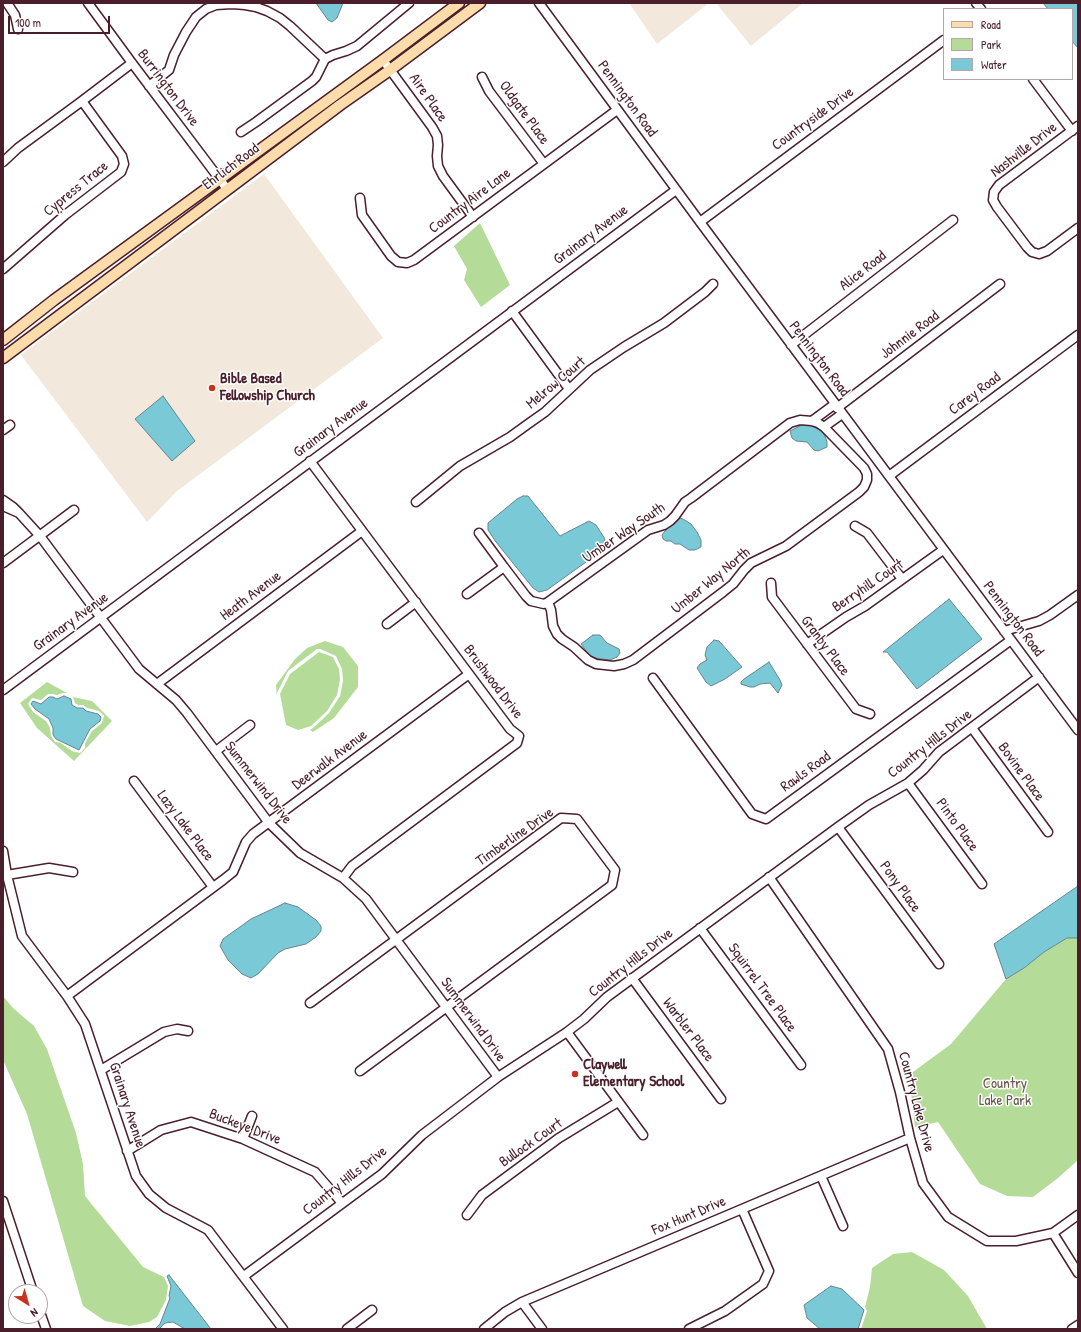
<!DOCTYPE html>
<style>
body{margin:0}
#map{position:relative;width:1081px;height:1332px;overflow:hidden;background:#fff;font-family:"Patrick Hand",sans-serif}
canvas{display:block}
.frame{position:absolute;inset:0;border:4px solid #4a1f2b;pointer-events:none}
.legend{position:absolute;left:943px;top:8px;width:130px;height:72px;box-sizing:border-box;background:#fff;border:1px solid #b7a5aa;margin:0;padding:5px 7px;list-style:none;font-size:12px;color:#4a1f2b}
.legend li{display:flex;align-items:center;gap:8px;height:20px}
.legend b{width:20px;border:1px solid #b7a5aa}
.north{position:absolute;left:8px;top:1284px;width:40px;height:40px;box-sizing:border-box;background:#fff;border:1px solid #b7a5aa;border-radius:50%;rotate:143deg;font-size:11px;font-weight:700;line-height:16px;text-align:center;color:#4a1f2b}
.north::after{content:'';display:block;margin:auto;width:14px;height:18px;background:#c8321e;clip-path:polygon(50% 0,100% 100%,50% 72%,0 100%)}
.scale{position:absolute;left:8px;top:16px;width:102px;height:18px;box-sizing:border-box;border:2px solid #4a1f2b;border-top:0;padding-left:5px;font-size:12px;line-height:14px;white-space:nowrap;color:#4a1f2b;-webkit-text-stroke:3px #fff;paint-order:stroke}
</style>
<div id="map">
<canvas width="1081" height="1332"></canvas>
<div class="frame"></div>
<ul class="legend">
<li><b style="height:5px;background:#fddcac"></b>Road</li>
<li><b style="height:11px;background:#b4dc98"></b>Park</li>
<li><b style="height:11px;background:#7ac9d6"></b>Water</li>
</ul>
<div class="north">N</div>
<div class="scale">100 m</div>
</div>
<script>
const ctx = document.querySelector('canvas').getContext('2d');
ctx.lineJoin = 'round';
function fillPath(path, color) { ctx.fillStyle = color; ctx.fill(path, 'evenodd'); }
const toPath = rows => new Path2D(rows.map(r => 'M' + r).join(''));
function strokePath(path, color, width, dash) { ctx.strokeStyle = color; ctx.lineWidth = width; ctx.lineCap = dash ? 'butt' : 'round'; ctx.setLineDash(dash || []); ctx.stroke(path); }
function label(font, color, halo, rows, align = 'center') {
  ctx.font = font + ' "Patrick Hand",sans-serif'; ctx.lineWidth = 3; ctx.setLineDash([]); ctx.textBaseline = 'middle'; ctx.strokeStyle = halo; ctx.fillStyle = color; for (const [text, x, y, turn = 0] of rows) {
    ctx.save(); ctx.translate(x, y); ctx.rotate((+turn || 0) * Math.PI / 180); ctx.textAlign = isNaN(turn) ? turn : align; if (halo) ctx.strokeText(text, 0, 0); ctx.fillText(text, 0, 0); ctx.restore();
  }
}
fillPath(toPath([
 [629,3,709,3,657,44],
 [716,3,803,3,751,46],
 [264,174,383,338,177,491,147,522,21,355]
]), '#f2e8db');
fillPath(toPath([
 [480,223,510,285,481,307,464,280,467,269,454,246],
 [325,641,343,647,358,666,358,687,334,718,313,732,310,730,313,728,329,713,340,696,343,681,342,669,336,656,320,649,317,649,288,671,277,693,277,697,276,685,295,659,307,648],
 [319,652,333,657,339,669,340,680,337,695,327,711,311,726,298,730,286,725,280,694,290,674],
 [47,682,67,693,63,693,57,695,53,694,48,694,41,700,32,698,28,704,33,712,46,721,50,728,51,736,55,742,61,743,72,751,80,753,85,748,85,743,92,731,102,723,104,716,99,711,87,708,83,705,78,705,75,703,73,697,92,701,112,721,74,761,37,728,20,703],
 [1067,938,1078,938,1078,1160,1058,1178,1033,1197,1007,1196,980,1184,938,1122,915,1127,909,1075,951,1044,1006,979,1024,968,1044,952],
 [3,996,13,1008,34,1026,47,1049,76,1133,83,1164,85,1196,143,1267,164,1277,168,1286,166,1300,157,1317,149,1322,130,1326,105,1321,83,1306,27,1114,3,1060],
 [912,1252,944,1270,968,1296,987,1329,861,1329,867,1311,865,1307,870,1287,872,1268,893,1254]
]), '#b4dc98');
const water = toPath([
 [316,3,343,3,337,18,332,22,328,20,316,3],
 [1043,3,1078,3,1078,48,1072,41,1072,9,1048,9,1043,3],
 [163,396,195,441,172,461,135,419,163,396],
 [808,424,822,431,825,436,827,442,827,447,818,451,814,450,807,442,796,441,792,438,790,431,802,425,808,424],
 [523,496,528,496,560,536,589,521,596,525,605,539,602,546,586,562,547,590,539,592,533,588,496,542,488,530,488,523,517,499,523,496],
 [679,518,683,519,691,524,697,532,701,540,701,547,695,550,689,550,680,544,675,544,671,541,666,541,663,539,662,535,665,531,672,523,679,518],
 [949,599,982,639,917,689,887,652,883,652,949,599],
 [593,635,600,635,607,643,619,649,620,653,617,657,610,660,594,658,590,656,581,644,593,635],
 [714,640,719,641,742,667,725,679,711,686,706,682,697,668,700,664,707,660,705,655,707,647,714,640],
 [769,662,780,680,782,685,778,693,770,683,760,684,754,687,750,687,741,684,741,682,744,679,769,662],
 [64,696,71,699,72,705,77,708,83,708,86,711,98,714,101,717,100,721,90,729,79,750,56,739,53,735,53,728,49,719,35,709,31,704,33,701,41,704,49,697,53,697,57,699,64,696],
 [1078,886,1078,938,1067,938,1044,952,1024,968,1006,979,994,944,1078,886],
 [285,903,298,907,316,920,321,926,321,931,316,937,306,944,285,949,278,953,258,974,251,978,242,974,228,960,220,946,223,939,251,919,285,903],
 [169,1275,211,1329,185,1329,173,1322,165,1323,159,1329,155,1329,160,1324,170,1298,169,1296,171,1286,167,1276,169,1275],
 [831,1286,842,1289,864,1310,858,1329,820,1329,807,1318,804,1305,831,1286]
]);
fillPath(water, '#7ac9d6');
strokePath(water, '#678592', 1);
const minor = toPath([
 [7,3,15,15,18,29],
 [88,3,132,63,227,189],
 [539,3,700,222,1078,730],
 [976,3,981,9],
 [383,60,432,127,437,136,438,145,437,156,438,166,443,176,473,217],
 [482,77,489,91,544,164],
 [1033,79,1072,131],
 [149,86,169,70,174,55,186,32,196,17,206,9,216,5,232,4,245,5,256,7,267,11,280,18,290,26,325,59],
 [82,101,132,63],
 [1078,126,999,185,994,192,993,200,997,207,1027,247,1032,252,1039,254,1047,251,1078,228],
 [241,132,256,122,312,81,316,77,325,59,333,55,346,51,357,46,409,3],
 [3,162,18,148,82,101,122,156,124,164,121,172,65,215,3,269],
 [360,198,362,215,391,256,398,262,407,263,414,260,617,110],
 [700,222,944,40],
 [512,311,569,389],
 [791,345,953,220],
 [837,408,1000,284],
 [812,421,835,404],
 [824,427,842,414],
 [3,430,10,425],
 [310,461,510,729,519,736,517,743,352,866,343,878],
 [889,476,1078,335],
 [3,500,13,507,19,513,3,506],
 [416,502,460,466,510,437,528,424,545,412,590,370,624,347,664,323,705,292,713,284],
 [19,513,40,536,139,669,176,700,187,713,269,823,300,853,343,878,366,899,498,1077],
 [855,526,867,533,902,579],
 [3,563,74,510],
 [504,567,526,596,531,601,544,604,548,602,648,530,664,525,670,521,675,516,685,502,691,498,790,423,800,420,812,421,818,423,824,427,864,468,867,474,867,480,864,487,859,492,786,546,751,563,744,570,733,584,723,592,633,660,624,664,614,666,596,664,588,660,574,647,562,639,557,634,553,626,551,610,548,602],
 [771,583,772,597,856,709,870,714],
 [467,594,504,567,479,533],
 [387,624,416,602],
 [1004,631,1039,621,1050,615,1078,595],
 [807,644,846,617,865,606,943,550],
 [653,678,752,814,766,819,1011,640],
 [157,684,362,531],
 [3,690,676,190],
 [972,728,1048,832],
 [216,751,250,725],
 [134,781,213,887],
 [908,783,982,884],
 [838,827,939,964],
 [3,851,7,875,22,936,67,996,85,1024,136,1176,149,1194,166,1208,208,1230,283,1329],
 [7,875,49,868,73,872],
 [769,877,888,1049,900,1092,910,1138,923,1183,948,1217,987,1241,1016,1241,1053,1233,1078,1215],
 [700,928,801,1065],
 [632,978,721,1099],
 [67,996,223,880,233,872,246,842,253,834,469,674],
 [310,1003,561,818,577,819,615,870,612,885,360,1071],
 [567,1032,643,1135],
 [101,1070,164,1032,177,1029,188,1031],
 [243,1139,252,1116],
 [127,1151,161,1130,191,1122,243,1139,315,1172,342,1203],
 [821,1176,843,1226],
 [3,1201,33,1292],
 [467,1215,482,1195,559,1138,618,1102],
 [1053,1233,1078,1273],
 [244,1276,382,1174,422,1135,498,1077,567,1032,584,1019,607,997,838,827,869,805,908,783,923,770,939,752,1039,677],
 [522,1302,542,1329],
 [40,1312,46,1329],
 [347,1329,372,1310],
 [484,1329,505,1312,522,1302,910,1138],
 [689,1329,725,1311,763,1284,769,1271,742,1209],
 [1072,1329,1078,1325]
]);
const major = toPath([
 [3,340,54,300,383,60,459,3],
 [3,358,340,105,390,70,480,3]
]);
strokePath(minor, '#4a1f2b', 11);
strokePath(major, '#4a1f2b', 13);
strokePath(minor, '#fff', 8);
strokePath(major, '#fddcac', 10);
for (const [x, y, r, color] of [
 [212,388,4,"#c8321e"],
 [575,1074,4,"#c8321e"]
]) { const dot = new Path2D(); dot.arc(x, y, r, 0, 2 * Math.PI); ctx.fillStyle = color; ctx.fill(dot); strokePath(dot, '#fff', 1.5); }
label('15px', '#4a1f2b', '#fff', [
 ["Burrington Drive",168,88,53],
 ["Aire Place",428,98,55],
 ["Pennington Road",627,99,54],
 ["Oldgate Place",524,113,54],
 ["Countryside Drive",813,119,-36],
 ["Nashville Drive",1024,150,-38],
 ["Ehrlich Road",231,167,-37],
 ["Cypress Trace",76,189,-39],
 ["Country Aire Lane",470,201,-37],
 ["Grainary Avenue",591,235,-37],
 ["Alice Road",863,271,-38],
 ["Johnnie Road",910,335,-37],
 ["Pennington Road",819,359,53],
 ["Melrow Court",556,383,-40],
 ["Carey Road",975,394,-37],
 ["Grainary Avenue",331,428,-37],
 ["Umber Way South",624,533,-34],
 ["Umber Way North",711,581,-39],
 ["Berryhill Court",868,586,-34],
 ["Heath Avenue",251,596,-37],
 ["Pennington Road",1013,619,53],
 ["Grainary Avenue",71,622,-36],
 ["Granby Place",825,646,53],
 ["Brushwood Drive",493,682,53],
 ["Country Hills Drive",930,744,-38],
 ["Deerwalk Avenue",330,760,-37],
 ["Rawls Road",806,772,-36],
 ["Bovine Place",1021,772,54],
 ["Summerwind Drive",258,783,52],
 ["Pinto Place",957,825,54],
 ["Lazy Lake Place",185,826,53],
 ["Timberline Drive",515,837,-35],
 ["Pony Place",900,887,54],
 ["Country Hills Drive",631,963,-38],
 ["Squirrel Tree Place",762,988,54],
 ["Summerwind Drive",473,1020,54],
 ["Warbler Place",688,1030,53],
 ["Country Lake Drive",916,1102,75],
 ["Grainary Avenue",127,1105,72],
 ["Buckeye Drive",245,1127,21],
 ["Bullock Court",531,1143,-35],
 ["Country Hills Drive",345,1181,-38],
 ["Fox Hunt Drive",689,1216,-23]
]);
label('bold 15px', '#4a1f2b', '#fff', [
 ["Bible Based",220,379],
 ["Fellowship Church",220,396],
 ["Claywell",583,1065],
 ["Elementary School",583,1082]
], 'left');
label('15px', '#6a584c', '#fff', [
 ["Country",1005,1084],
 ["Lake Park",1005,1101]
]);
</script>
